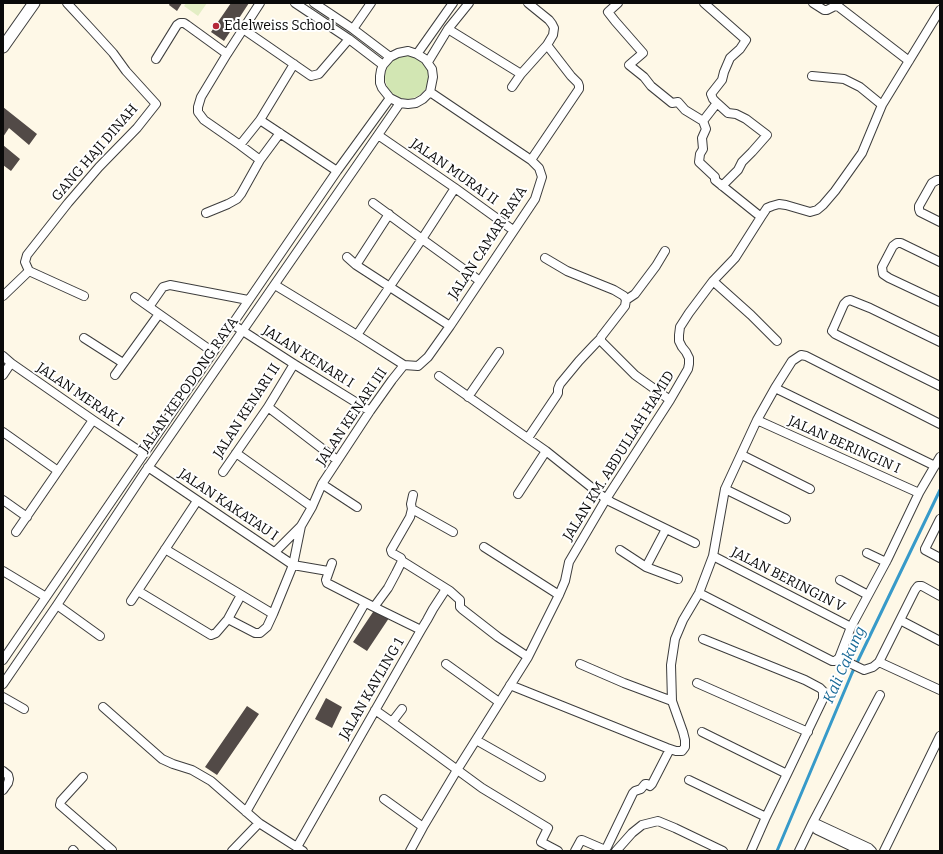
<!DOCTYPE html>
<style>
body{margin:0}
#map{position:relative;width:943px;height:854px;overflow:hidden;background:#fef8e7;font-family:Bitter,serif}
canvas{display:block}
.frame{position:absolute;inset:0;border:4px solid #0a0a0a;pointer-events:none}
</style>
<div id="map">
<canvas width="943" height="854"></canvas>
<div class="frame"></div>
</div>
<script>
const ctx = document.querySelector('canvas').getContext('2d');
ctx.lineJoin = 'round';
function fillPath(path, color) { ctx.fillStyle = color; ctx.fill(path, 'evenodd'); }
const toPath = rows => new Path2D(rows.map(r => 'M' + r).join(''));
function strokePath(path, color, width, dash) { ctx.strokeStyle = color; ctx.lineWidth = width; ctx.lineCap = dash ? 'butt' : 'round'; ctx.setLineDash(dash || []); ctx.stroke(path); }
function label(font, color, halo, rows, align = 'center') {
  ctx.font = font + ' Bitter,serif'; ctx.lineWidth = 4; ctx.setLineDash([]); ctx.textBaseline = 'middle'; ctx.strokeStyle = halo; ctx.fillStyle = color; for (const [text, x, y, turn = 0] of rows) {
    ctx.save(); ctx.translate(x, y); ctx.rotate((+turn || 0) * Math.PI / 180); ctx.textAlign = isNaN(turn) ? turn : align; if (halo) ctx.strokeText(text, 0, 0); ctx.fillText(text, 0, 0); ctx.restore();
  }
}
fillPath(toPath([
 '385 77a22 22 0 1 1 44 0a22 22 0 1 1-44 0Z'
]), '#d2e6b3');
fillPath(toPath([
 [186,3,207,3,198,16,184,6]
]), '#e3eec5');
strokePath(toPath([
 [777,851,852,673,940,490]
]), '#379ac9', 3);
fillPath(toPath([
 [170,3,182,3,177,11,169,5],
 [231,3,249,3,224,41,211,32],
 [3,107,37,134,29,145,9,128,3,137],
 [3,145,20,159,11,171,3,165],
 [375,609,389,618,367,651,353,642],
 [326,698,342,707,332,728,315,719],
 [247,706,259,714,217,775,205,767]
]), '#524a47');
const minor = toPath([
 [260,3,227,54,201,97,198,107,198,112,204,120,240,145,260,160],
 [295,3,349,39,383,65],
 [314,3,353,29,390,57],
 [618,3,608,12,615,21,643,53,629,65,644,77,651,86,672,103,678,102,685,110,703,121],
 [704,3,746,40,740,49,730,58,724,72,722,80,711,94,713,99,717,103,703,121,706,129,702,138,703,149,700,154,699,162,715,177,715,180,761,217],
 [813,3,824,10,827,10,835,6,839,7,909,61],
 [243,29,311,76,319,74,349,39],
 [353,29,371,3],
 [448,29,521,74],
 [408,51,417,54,425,59,432,69,433,77,430,92,423,99,416,103,408,104,400,103,390,98,382,88,380,83,380,76,381,70,383,65,390,57,398,53,408,51],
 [417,54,453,3],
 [156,59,177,25,180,23,184,23,187,25,227,54],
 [428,62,448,29,469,3],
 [812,76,844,79,860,87,882,105],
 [512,87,521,74,547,45,553,35,554,28,552,24,549,20,528,3],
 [717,103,728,113,736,114,746,119,767,135,752,152,742,162,738,170,722,186],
 [260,120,337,171],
 [378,135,455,188,513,230],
 [240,145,260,120,294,64],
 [531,160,579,89,579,86,578,83,571,76,547,45],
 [940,180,937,180,932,183,919,206,919,209,920,212,940,222],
 [373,203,422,239,480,281],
 [206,213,228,204,237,199,241,194,260,160,280,133],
 [347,257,356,265,450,326],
 [545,258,567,271,614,290,624,296,626,300,625,306,601,337,601,341,635,375,670,400],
 [940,262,901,243,897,243,893,246,882,267,883,274,889,278,940,302],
 [356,265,389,214],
 [29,271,25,262,27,255,68,203,99,167,137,128,156,104,126,71,113,53,92,30,67,3],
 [713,281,751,315,777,341],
 [275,285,357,335,404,365],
 [3,296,29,271,84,296],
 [135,297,213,352],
 [626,300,635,294,656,266,665,251],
 [149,307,163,287,170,285,248,300],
 [232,324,294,364,370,411],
 [357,335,422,239,455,188],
 [84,338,123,363],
 [940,342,870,308,850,300,847,301,844,304,833,329,832,331,835,334,940,386],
 [3,356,11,363,93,420,144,454],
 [404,365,418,366,428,357,450,326,535,199,542,177,539,168,531,160,430,92],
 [3,375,11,363],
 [115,375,159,314],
 [439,376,546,451,606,499,611,502,695,543],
 [775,388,935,466],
 [468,397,499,352],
 [268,407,337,460],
 [757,420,919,493],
 [3,432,58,471],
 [528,438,557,395,558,393,558,389,560,384,579,361,595,344,600,339],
 [236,453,312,507],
 [742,455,810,489],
 [148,467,293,565,328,571],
 [223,472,268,407,294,364],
 [322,484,357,507],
 [725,489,786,519],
 [518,494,546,451],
 [3,500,27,517],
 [412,509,453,532],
 [940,519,925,549,925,550,940,558],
 [16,532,93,420],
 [484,547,559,595],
 [165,549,273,614],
 [620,550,646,567,678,579],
 [275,552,301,526,312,507,322,484,370,411,392,380,404,365],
 [867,553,886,562],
 [713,556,851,627],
 [402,561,450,591,460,600,460,607,462,609,498,637,528,657],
 [332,563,326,580,327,583,374,607,388,588,396,573,402,561,401,558,392,553,391,550,410,517,412,509,411,504,413,495],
 [646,567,666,529],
 [3,571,46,597],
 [840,580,868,595],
 [138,591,211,635,216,633,228,619,241,595],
 [699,593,832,661,835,661,839,658,864,670,873,667,879,662,915,590,918,586,922,586,940,596],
 [131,601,197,501],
 [57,605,100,636],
 [374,607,421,630],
 [228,619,255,633,260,633,267,627,273,614,293,565,301,526],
 [900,620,940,641],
 [703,639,805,680,820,688,823,691,823,699,787,774,766,817,751,851],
 [839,658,851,627,887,560,919,493,940,457],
 [3,660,337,171,390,98],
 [879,662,940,690],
 [446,664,499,702],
 [580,664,624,683,672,701],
 [697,683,808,732],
 [3,684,57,605,145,472,400,103],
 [510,685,667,748,676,751,682,751,685,747,685,740,683,732,672,701,671,665,675,639,683,620,699,593,713,556,725,489,757,420,775,388,792,361,801,355,806,356,940,424],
 [3,697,24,709],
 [103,707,162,759,173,764,192,770,211,781,259,823,303,851],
 [402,709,392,722,482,788,548,828,541,842,558,851],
 [375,710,392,722],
 [702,732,787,774],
 [476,740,541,777],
 [3,771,8,775,9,779,8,783,3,790],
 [83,777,61,801,60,805,112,850],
 [689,780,766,817],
 [384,799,423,827],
 [246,812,365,603],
 [813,822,869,848,872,851],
 [817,830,861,851],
 [297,847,421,630,427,620,433,609,446,589],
 [73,850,74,851],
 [232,851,259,823],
 [410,851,423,827,457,770,528,657,559,595,565,581,569,562,606,499,670,400,688,369,689,364,689,358,686,352,682,347,679,341,679,335,680,327,689,313,713,281,735,258,761,217,767,208,772,206,779,204,786,205,810,212,817,210,823,205,835,191,862,153,882,105,940,10],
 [575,851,581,840,582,840,603,849,605,849,607,847,633,793,635,791,641,789,645,784,647,784,650,786,652,784,670,749],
 [616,851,632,833,642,825,658,821,675,828,723,851],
 [799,851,813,822,880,695],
 [884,851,940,736]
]);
const tertiary = toPath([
 [3,47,34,3]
]);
strokePath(minor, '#3d3d3d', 10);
strokePath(tertiary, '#3d3d3d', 13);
strokePath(minor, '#fff', 8);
strokePath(tertiary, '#fff', 11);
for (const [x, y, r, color] of [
 [216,26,4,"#b52739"]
]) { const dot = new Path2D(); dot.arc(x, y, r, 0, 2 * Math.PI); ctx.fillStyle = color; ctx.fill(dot); strokePath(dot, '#fff', 1.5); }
label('14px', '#0a0a0a', '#fff', [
 ["Edelweiss School",224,26]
], 'left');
label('14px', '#0a0a0a', '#fff', [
 ["GANG HAJI DINAH",95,153,-49],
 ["JALAN MURAI II",454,172,35],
 ["JALAN CAMAR RAYA",488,243,-57],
 ["JALAN KENARI I",308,357,32],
 ["JALAN KEPODONG RAYA",189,385,-55],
 ["JALAN MERAK I",80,395,34],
 ["JALAN KENARI II",247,411,-57],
 ["JALAN KENARI III",352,417,-56],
 ["JALAN BERINGIN I",844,445,24],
 ["JALAN KM. ABDULLAH HAMID",619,456,-58],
 ["JALAN KAKATAU I",228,505,34],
 ["JALAN BERINGIN V",788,580,27],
 ["JALAN KAVLING 1",372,689,-60]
]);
label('italic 15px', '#186996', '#fff', [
 ["Kali Cakung",845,665,-66]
]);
</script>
